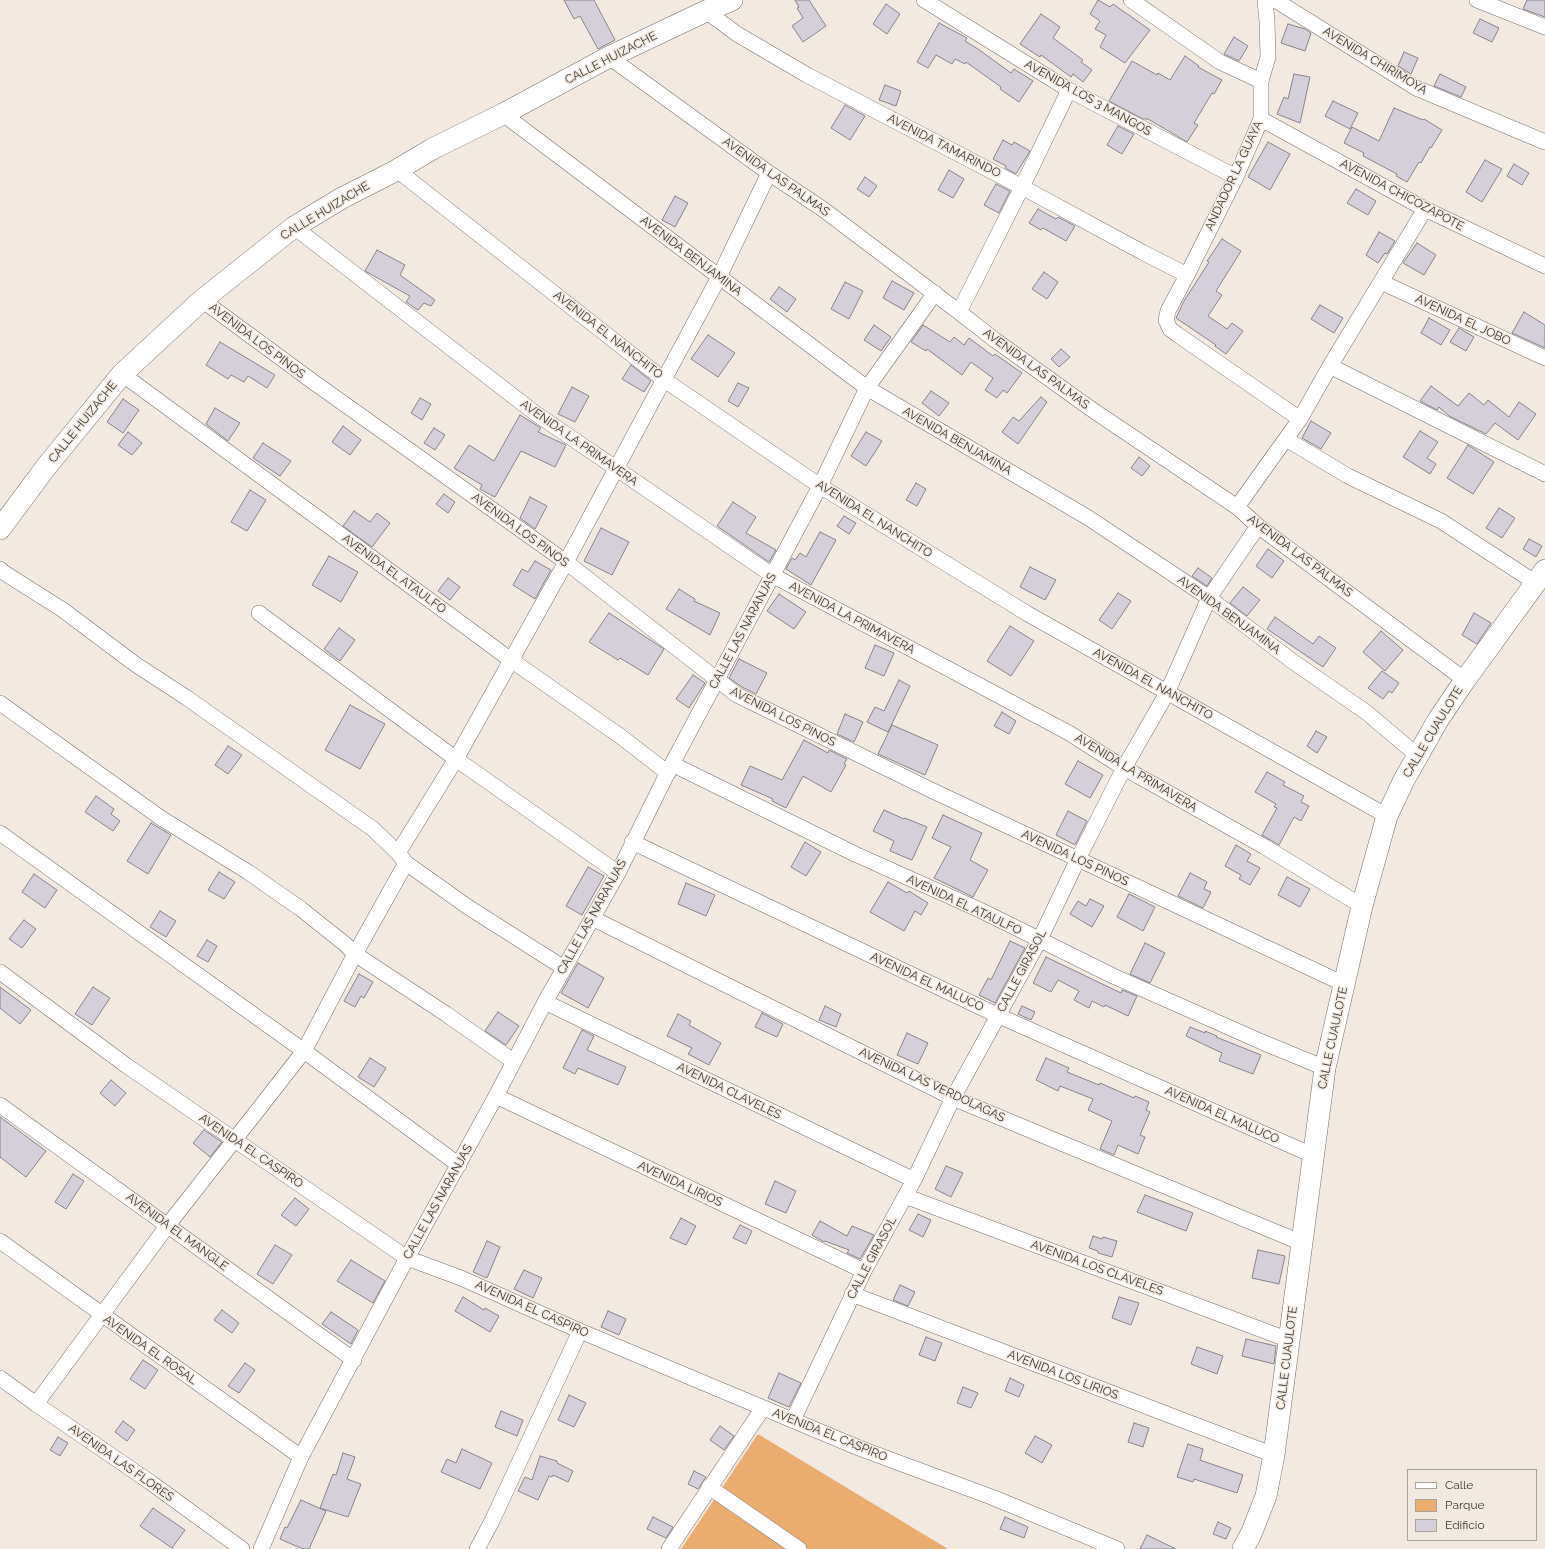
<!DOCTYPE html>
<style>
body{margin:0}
#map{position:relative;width:1545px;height:1549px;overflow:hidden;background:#f2e9e0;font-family:Raleway,sans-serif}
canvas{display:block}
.legend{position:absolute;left:1407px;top:1469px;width:130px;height:72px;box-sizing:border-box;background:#f2e9e0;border:1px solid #aaa39c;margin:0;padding:5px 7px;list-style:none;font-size:12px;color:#3e3a37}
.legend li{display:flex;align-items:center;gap:8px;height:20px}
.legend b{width:20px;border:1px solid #aaa39c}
</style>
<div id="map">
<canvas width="1545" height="1549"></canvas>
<ul class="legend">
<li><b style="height:5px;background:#fff"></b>Calle</li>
<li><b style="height:11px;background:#ebad6f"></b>Parque</li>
<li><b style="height:11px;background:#d4cfd9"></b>Edificio</li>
</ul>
</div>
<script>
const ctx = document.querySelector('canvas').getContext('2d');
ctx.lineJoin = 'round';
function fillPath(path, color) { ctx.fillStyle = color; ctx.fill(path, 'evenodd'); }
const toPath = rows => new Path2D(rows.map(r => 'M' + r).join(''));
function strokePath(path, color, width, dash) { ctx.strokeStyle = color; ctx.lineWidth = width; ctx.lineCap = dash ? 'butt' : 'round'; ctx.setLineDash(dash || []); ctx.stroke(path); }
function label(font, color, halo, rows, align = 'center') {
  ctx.font = font + ' Raleway,sans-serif'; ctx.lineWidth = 3; ctx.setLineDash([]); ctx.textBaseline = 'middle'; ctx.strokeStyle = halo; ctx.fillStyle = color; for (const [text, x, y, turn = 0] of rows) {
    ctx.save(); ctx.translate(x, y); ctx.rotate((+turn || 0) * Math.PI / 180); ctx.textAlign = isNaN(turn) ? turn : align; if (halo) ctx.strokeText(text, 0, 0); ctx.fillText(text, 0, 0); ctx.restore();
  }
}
fillPath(toPath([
 [758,1434,948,1549,681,1549]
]), '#ebad6f');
const building = toPath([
 [564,0,594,0,615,40,598,49,580,16,574,19,564,0],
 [795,0,809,0,826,26,803,42,792,26,803,18,797,8,799,7,795,0],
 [1098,0,1110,7,1113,4,1150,30,1125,63,1100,47,1106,35,1095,29,1100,21,1090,14,1098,0],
 [1527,0,1545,0,1545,17,1523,9,1527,0],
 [886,4,900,14,887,34,873,24,886,4],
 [1041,14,1060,27,1053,38,1083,60,1081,62,1092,70,1083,82,1073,74,1071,77,1041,55,1040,57,1020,44,1041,14],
 [1480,19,1499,28,1492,42,1473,33,1480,19],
 [939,23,967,38,965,41,978,49,1011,73,1014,69,1033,81,1019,102,1000,89,1001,87,966,62,965,64,955,59,952,64,936,55,928,68,917,62,939,23],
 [1288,24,1305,29,1311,33,1305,51,1281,43,1288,24],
 [1234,37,1248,46,1239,61,1224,54,1234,37],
 [1404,52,1418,58,1411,74,1398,66,1404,52],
 [1185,56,1199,66,1198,67,1222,80,1214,94,1212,93,1194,123,1198,125,1187,142,1148,119,1143,119,1109,101,1132,61,1157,75,1158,73,1170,80,1185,56],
 [1294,74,1310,77,1300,123,1277,114,1284,97,1288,99,1294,74],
 [1440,74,1466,87,1461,97,1434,86,1440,74],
 [885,85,901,91,896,106,879,100,885,85],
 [1333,101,1358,113,1350,129,1325,116,1333,101],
 [845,105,865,116,850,140,831,128,845,105],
 [1394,108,1423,120,1424,119,1442,130,1431,148,1430,147,1421,163,1419,162,1407,182,1396,176,1397,174,1363,156,1364,153,1344,143,1352,127,1379,141,1394,108],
 [1118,126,1134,134,1122,154,1107,145,1118,126],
 [1003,140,1012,145,1014,142,1030,151,1016,174,1005,168,1006,166,993,159,1003,140],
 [1268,142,1290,154,1270,190,1248,177,1268,142],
 [1485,160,1502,169,1482,202,1466,192,1485,160],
 [1514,164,1529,173,1522,185,1507,176,1514,164],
 [949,170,964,179,953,198,938,190,949,170],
 [865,177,877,186,869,197,857,189,865,177],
 [996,184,1010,191,999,213,984,205,996,184],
 [1356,189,1376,201,1368,215,1347,203,1356,189],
 [675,196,688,203,675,227,662,220,675,196],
 [1038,209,1056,219,1058,217,1075,226,1066,241,1043,228,1041,230,1029,223,1038,209],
 [1379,232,1395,241,1387,254,1385,253,1378,263,1366,255,1379,232],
 [1222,239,1241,251,1216,291,1222,295,1208,316,1227,329,1232,323,1243,331,1226,354,1215,346,1216,345,1176,318,1184,301,1209,262,1207,261,1222,239],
 [1417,243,1436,255,1424,275,1403,263,1417,243],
 [377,250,405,265,400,275,435,300,431,306,424,303,418,310,406,302,410,296,365,271,377,250],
 [1044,272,1058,282,1047,299,1032,289,1044,272],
 [892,281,914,293,904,310,883,298,892,281],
 [845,282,863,291,849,319,831,309,845,282],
 [779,287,796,299,787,312,770,299,779,287],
 [1320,305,1343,318,1334,333,1311,319,1320,305],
 [1524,312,1545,325,1545,348,1512,333,1524,312],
 [1429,318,1450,330,1441,345,1421,333,1429,318],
 [874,325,891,337,881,351,864,340,874,325],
 [923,325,950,342,954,337,964,345,969,338,993,356,995,354,1022,373,1007,393,1003,390,997,398,985,390,993,378,971,362,962,375,927,349,926,351,911,342,923,325],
 [1459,328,1474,337,1466,351,1450,342,1459,328],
 [708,335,735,353,718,377,691,359,708,335],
 [220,342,275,375,267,388,248,376,244,382,231,375,228,379,206,365,220,342],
 [1061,349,1070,357,1059,367,1051,359,1061,349],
 [631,365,651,381,644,392,622,379,631,365],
 [738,383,749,388,738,407,728,401,738,383],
 [1431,386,1458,406,1469,393,1484,405,1488,400,1509,417,1519,402,1536,414,1518,440,1495,423,1486,434,1449,416,1439,407,1437,410,1420,401,1431,386],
 [572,387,589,396,575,422,558,414,572,387],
 [931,391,949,403,939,416,922,403,931,391],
 [1041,397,1047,402,1018,444,1002,432,1013,417,1019,421,1041,397],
 [420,398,431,404,422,420,411,413,420,398],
 [123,399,139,410,123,433,107,422,123,399],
 [215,408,240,423,228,441,206,424,215,408],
 [520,415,541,428,538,432,566,445,555,467,521,451,495,497,480,489,482,485,454,468,469,445,494,461,520,415],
 [1311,421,1331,433,1321,449,1302,438,1311,421],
 [343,426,361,440,350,455,332,442,343,426],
 [434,428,445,435,435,450,424,443,434,428],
 [1420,431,1438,442,1427,458,1436,464,1430,474,1403,457,1420,431],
 [128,432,142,443,132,455,118,445,128,432],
 [866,432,882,441,866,466,851,456,866,432],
 [263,443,291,461,280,476,253,458,263,443],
 [1468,445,1494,462,1473,494,1447,478,1468,445],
 [1139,457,1150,466,1142,476,1131,468,1139,457],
 [916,483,926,489,917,506,906,500,916,483],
 [250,490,266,500,247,531,231,522,250,490],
 [444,494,455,502,448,513,436,504,444,494],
 [530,497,547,506,535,529,520,518,530,497],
 [733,502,756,517,746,533,776,550,769,562,717,526,733,502],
 [1499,508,1515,518,1502,538,1486,528,1499,508],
 [354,511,370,522,377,513,390,523,372,547,343,526,354,511],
 [844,516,856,523,849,534,837,526,844,516],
 [601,528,629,542,612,575,584,561,601,528],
 [820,532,836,540,811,585,786,569,792,558,795,560,800,553,806,557,820,532],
 [1529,539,1542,546,1536,557,1523,549,1529,539],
 [1268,549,1284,561,1272,578,1256,566,1268,549],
 [329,556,358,572,341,602,312,585,329,556],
 [535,561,551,570,535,599,513,585,522,569,528,572,535,561],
 [1030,567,1056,580,1045,600,1020,587,1030,567],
 [1198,568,1212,578,1207,586,1192,576,1198,568],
 [448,578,460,587,450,600,438,591,448,578],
 [1243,587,1260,600,1247,616,1230,603,1243,587],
 [679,589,695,599,694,601,720,613,710,635,666,609,679,589],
 [1118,593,1131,601,1112,629,1099,620,1118,593],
 [779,594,806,612,794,629,767,611,779,594],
 [609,613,664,649,648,675,620,658,618,660,589,642,609,613],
 [1474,613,1491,623,1477,644,1462,635,1474,613],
 [1275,617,1313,644,1319,636,1336,648,1323,667,1267,629,1275,617],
 [1010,626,1034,641,1011,676,987,661,1010,626],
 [339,628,355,640,340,661,324,649,339,628],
 [1381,631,1403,650,1385,671,1363,652,1381,631],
 [875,645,894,653,884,676,865,668,875,645],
 [739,659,767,673,756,694,742,687,729,678,739,659],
 [1382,671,1399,683,1392,693,1389,691,1383,699,1368,688,1382,671],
 [693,675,705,683,689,708,676,699,693,675],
 [899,680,910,686,888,732,867,722,875,707,884,711,899,680],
 [350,705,385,724,360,769,325,750,350,705],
 [1002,712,1016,721,1009,734,994,726,1002,712],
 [845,714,863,722,854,742,837,734,845,714],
 [892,725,938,745,925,775,878,754,892,725],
 [1316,731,1327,737,1317,753,1307,746,1316,731],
 [804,740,828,753,829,750,847,759,844,764,846,765,831,792,803,776,786,808,772,801,773,799,741,785,750,766,782,780,804,740],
 [228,746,242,755,228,774,215,765,228,746],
 [1078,761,1103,775,1090,798,1065,784,1078,761],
 [1267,772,1285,782,1283,785,1304,796,1301,802,1309,806,1301,821,1294,817,1279,845,1262,835,1277,808,1274,807,1276,804,1255,792,1267,772],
 [96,796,114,809,111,814,120,821,113,831,85,812,96,796],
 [884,810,904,819,905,818,927,827,912,860,890,851,894,841,873,831,884,810],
 [1068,811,1087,821,1075,845,1056,835,1068,811],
 [943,815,982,833,970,860,988,870,973,897,934,878,951,847,932,838,943,815],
 [151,823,171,835,148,874,127,861,151,823],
 [805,842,821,852,806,876,791,867,805,842],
 [1236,845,1251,854,1247,861,1260,868,1250,885,1239,879,1241,875,1225,866,1236,845],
 [588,867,604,876,582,915,566,906,588,867],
 [219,872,235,882,224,899,208,890,219,872],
 [1190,873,1207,882,1204,889,1211,892,1203,908,1178,896,1190,873],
 [34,874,57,890,45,908,22,892,34,874],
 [1287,877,1310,889,1300,907,1278,895,1287,877],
 [888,882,907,893,909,891,928,903,921,915,915,911,904,931,870,912,888,882],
 [686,883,715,895,706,916,678,904,686,883],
 [1129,894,1155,907,1143,931,1117,917,1129,894],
 [1090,899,1104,906,1092,927,1070,914,1078,901,1086,906,1090,899],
 [160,911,176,921,166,937,150,927,160,911],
 [24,920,36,929,22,948,9,939,24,920],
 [207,940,217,946,208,962,197,956,207,940],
 [1010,941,1025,948,995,1003,979,995,988,978,991,980,1010,941],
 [1145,943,1165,953,1150,983,1130,974,1145,943],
 [1046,957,1121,993,1122,990,1137,996,1128,1016,1105,1005,1104,1007,1092,1001,1089,1008,1074,1000,1079,991,1058,980,1051,992,1033,983,1046,957],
 [578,963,604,978,588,1008,561,993,578,963],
 [359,974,373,982,364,998,361,996,355,1007,344,1001,359,974],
 [0,987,31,1010,20,1024,0,1008,0,987],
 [93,987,110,998,92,1025,75,1014,93,987],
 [825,1006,841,1014,836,1027,819,1020,825,1006],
 [1022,1006,1035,1012,1031,1020,1018,1014,1022,1006],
 [498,1012,519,1026,506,1045,485,1031,498,1012],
 [762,1013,783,1024,777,1037,755,1027,762,1013],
 [678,1014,691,1021,689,1025,721,1043,709,1065,688,1054,692,1048,667,1036,678,1014],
 [1190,1027,1205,1033,1205,1031,1217,1036,1216,1037,1261,1055,1253,1074,1219,1061,1222,1053,1186,1036,1190,1027],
 [582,1030,594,1036,587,1050,626,1067,618,1085,578,1068,575,1074,563,1068,582,1030],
 [907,1033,928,1043,918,1064,897,1055,907,1033],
 [370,1058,386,1068,374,1087,358,1077,370,1058],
 [1046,1058,1069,1068,1067,1072,1099,1085,1100,1083,1134,1098,1135,1096,1149,1102,1146,1110,1150,1112,1140,1135,1145,1137,1138,1154,1118,1145,1114,1155,1100,1149,1112,1121,1088,1110,1093,1099,1060,1086,1058,1091,1036,1080,1046,1058],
 [111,1080,126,1093,115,1106,100,1093,111,1080],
 [0,1117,46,1151,26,1177,0,1157,0,1117],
 [204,1130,222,1142,210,1157,193,1143,204,1130],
 [946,1166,963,1173,951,1197,935,1189,946,1166],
 [73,1174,84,1181,66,1209,55,1202,73,1174],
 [775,1181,796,1191,786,1213,765,1204,775,1181],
 [1145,1195,1193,1213,1186,1231,1137,1212,1145,1195],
 [295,1198,309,1209,296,1226,281,1215,295,1198],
 [918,1214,931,1220,923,1237,909,1230,918,1214],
 [681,1218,696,1226,686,1245,670,1238,681,1218],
 [820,1221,847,1236,852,1226,874,1235,860,1259,847,1253,849,1250,825,1241,824,1242,812,1235,820,1221],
 [740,1225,752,1231,746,1244,733,1238,740,1225],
 [1093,1236,1102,1239,1103,1237,1117,1241,1112,1257,1098,1253,1098,1251,1089,1248,1093,1236],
 [487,1241,500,1247,487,1278,473,1272,487,1241],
 [275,1245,292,1255,273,1284,257,1274,275,1245],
 [1258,1250,1285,1256,1279,1284,1252,1278,1258,1250],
 [351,1260,385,1281,373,1303,337,1281,351,1260],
 [524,1270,542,1278,533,1298,514,1289,524,1270],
 [900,1285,915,1292,908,1306,893,1300,900,1285],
 [463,1297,484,1310,485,1308,499,1316,490,1332,455,1311,463,1297],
 [1119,1297,1139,1303,1131,1325,1112,1318,1119,1297],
 [222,1310,239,1323,232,1333,214,1320,222,1310],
 [608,1311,626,1319,619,1335,601,1327,608,1311],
 [331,1312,358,1330,351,1344,322,1324,331,1312],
 [926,1337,942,1343,935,1361,919,1355,926,1337],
 [1246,1339,1276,1346,1274,1364,1242,1356,1246,1339],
 [1197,1347,1223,1356,1217,1374,1191,1364,1197,1347],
 [143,1360,158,1370,145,1389,130,1379,143,1360],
 [245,1363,255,1370,239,1393,228,1386,245,1363],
 [779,1373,801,1383,789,1407,768,1398,779,1373],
 [1010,1378,1024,1385,1019,1397,1005,1391,1010,1378],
 [963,1387,978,1393,971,1408,957,1403,963,1387],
 [569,1395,586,1403,574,1427,558,1420,569,1395],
 [501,1411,523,1420,517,1436,495,1427,501,1411],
 [123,1421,135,1430,127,1441,115,1432,123,1421],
 [1134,1423,1149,1428,1143,1447,1128,1442,1134,1423],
 [720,1426,734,1436,724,1450,710,1440,720,1426],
 [1035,1436,1052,1445,1042,1463,1025,1453,1035,1436],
 [58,1437,68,1443,60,1456,50,1450,58,1437],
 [1188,1444,1203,1449,1200,1460,1243,1475,1237,1493,1194,1479,1193,1482,1177,1477,1188,1444],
 [462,1449,492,1463,480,1489,441,1472,447,1459,456,1463,462,1449],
 [343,1453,355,1457,347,1479,361,1484,348,1517,320,1508,333,1474,336,1475,343,1453],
 [540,1456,557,1461,557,1463,573,1471,568,1482,553,1475,552,1477,549,1476,538,1500,518,1491,525,1477,532,1480,540,1456],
 [694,1471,706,1477,698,1489,688,1484,694,1471],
 [301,1500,326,1511,309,1549,303,1549,280,1539,285,1527,287,1528,301,1500],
 [153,1508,185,1530,172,1548,140,1526,153,1508],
 [653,1517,673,1527,666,1538,647,1529,653,1517],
 [1005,1517,1028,1527,1024,1538,1000,1529,1005,1517],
 [1218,1522,1231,1528,1226,1539,1213,1534,1218,1522],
 [1147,1535,1176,1549,1140,1549,1147,1535]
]);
fillPath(building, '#d4cfd9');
strokePath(building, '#89848d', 1);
const street = toPath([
 [924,0,1069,90,1236,177],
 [1131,0,1220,62,1261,81],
 [1265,0,1267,21,1268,57,1261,81,1261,119,1236,177,1187,275,1168,311,1166,320,1170,329,1178,335,1300,419],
 [1275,0,1416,88,1545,142],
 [1477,0,1545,27],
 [706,11,737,34,807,75,1022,187,1142,252,1187,275],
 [609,57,769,173,824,210,959,312,995,340,1094,411,1237,507,1258,526,1465,680],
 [503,114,867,388,1087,517,1209,598,1292,661,1366,712,1418,756],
 [1261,119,1425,209,1545,266],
 [397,170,663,379,820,486,1028,614,1387,816],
 [294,227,535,413,772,575,1069,733,1124,768,1265,847,1362,906],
 [1381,282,1545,358],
 [202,300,312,381,566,562,737,695,931,790,1344,984],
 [959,312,1022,187,1069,90],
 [1330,366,1545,474],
 [122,374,511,660,620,736,668,773],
 [1286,439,1348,476,1441,521,1536,583],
 [1237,507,1300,419,1330,366,1425,209],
 [0,569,3,572,63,610,135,664,187,698,373,829,398,853,406,863,468,907,564,968],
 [259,613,456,759,618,873],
 [0,703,161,818,248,872,301,909,345,944,355,954,446,1014,513,1061],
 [672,764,855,854,982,911,1113,976,1262,1042,1325,1068],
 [0,833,304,1051,459,1165],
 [632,842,999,1016,1312,1155],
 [398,853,456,759,566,562,719,277,769,173],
 [592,918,953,1098,1302,1243],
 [0,972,127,1066,407,1258,461,1278,580,1331,859,1448,994,1498,1117,1549],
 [545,1002,914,1180],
 [496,1096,864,1271],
 [0,1105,354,1360],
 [905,1196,1289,1340],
 [0,1241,301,1457],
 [852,1294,1274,1455],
 [0,1378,36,1404,150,1482,242,1549],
 [36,1404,168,1225,304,1051,355,954,406,863],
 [793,1420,864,1271,914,1180,953,1098,1039,941,1078,859,1124,768,1167,693,1209,598,1258,526],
 [709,1487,799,1549],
 [261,1549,301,1457,407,1258,496,1096,545,1002,618,873,672,764,820,486,867,388,935,293],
 [477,1549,492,1521,580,1331],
 [669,1549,763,1408]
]);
const secondary = toPath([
 [0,529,46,467,122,374,202,300,294,227,342,198,397,170,432,149,503,114,609,57,706,11,732,0],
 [1243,1549,1251,1534,1266,1496,1274,1455,1325,1068,1362,906,1387,816,1404,780,1438,720,1465,680,1545,570]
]);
strokePath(street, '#79716a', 16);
strokePath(secondary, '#79716a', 22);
strokePath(street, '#fff', 15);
strokePath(secondary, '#fff', 21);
label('12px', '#3e3a37', '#f2e9e0', [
 ["CALLE HUIZACHE",611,58,-27],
 ["AVENIDA CHIRIMOYA",1375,61,31],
 ["AVENIDA LOS 3 MANGOS",1088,98,29],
 ["AVENIDA TAMARINDO",944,146,27],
 ["ANDADOR LA GUAYA",1234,176,-65],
 ["AVENIDA LAS PALMAS",776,177,35],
 ["AVENIDA CHICOZAPOTE",1402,195,28],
 ["CALLE HUIZACHE",325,211,-31],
 ["AVENIDA BENJAMINA",691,256,37],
 ["AVENIDA EL JOBO",1463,320,25],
 ["AVENIDA EL NANCHITO",608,335,38],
 ["AVENIDA LOS PINOS",257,341,37],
 ["AVENIDA LAS PALMAS",1036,369,36],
 ["CALLE HUIZACHE",83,422,-51],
 ["AVENIDA BENJAMINA",957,441,30],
 ["AVENIDA LA PRIMAVERA",579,443,35],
 ["AVENIDA EL NANCHITO",874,519,32],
 ["AVENIDA LOS PINOS",520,530,36],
 ["AVENIDA LAS PALMAS",1300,556,37],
 ["AVENIDA EL ATAULFO",394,574,36],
 ["AVENIDA BENJAMINA",1229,615,36],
 ["AVENIDA LA PRIMAVERA",852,618,28],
 ["CALLE LAS NARANJAS",743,631,-62],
 ["AVENIDA EL NANCHITO",1153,684,29],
 ["AVENIDA LOS PINOS",783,717,27],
 ["CALLE CUAULOTE",1433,732,-59],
 ["AVENIDA LA PRIMAVERA",1136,773,31],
 ["AVENIDA LOS PINOS",1075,858,25],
 ["AVENIDA EL ATAULFO",964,905,25],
 ["CALLE LAS NARANJAS",592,917,-61],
 ["CALLE GIRASOL",1022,971,-62],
 ["AVENIDA EL MALUCO",927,982,25],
 ["CALLE CUAULOTE",1333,1038,-78],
 ["AVENIDA LAS VERDOLAGAS",932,1085,25],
 ["AVENIDA CLAVELES",729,1091,26],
 ["AVENIDA EL MALUCO",1222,1115,24],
 ["AVENIDA EL CASPIRO",251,1151,34],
 ["AVENIDA LIRIOS",680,1184,25],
 ["CALLE LAS NARANJAS",438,1202,-61],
 ["AVENIDA EL MANGLE",177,1232,36],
 ["CALLE GIRASOL",872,1258,-62],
 ["AVENIDA LOS CLAVELES",1097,1268,20],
 ["AVENIDA EL CASPIRO",532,1309,24],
 ["AVENIDA EL ROSAL",150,1350,35],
 ["CALLE CUAULOTE",1287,1358,-83],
 ["AVENIDA LOS LIRIOS",1063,1375,21],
 ["AVENIDA EL CASPIRO",830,1435,22],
 ["AVENIDA LAS FLORES",121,1463,35]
]);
</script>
